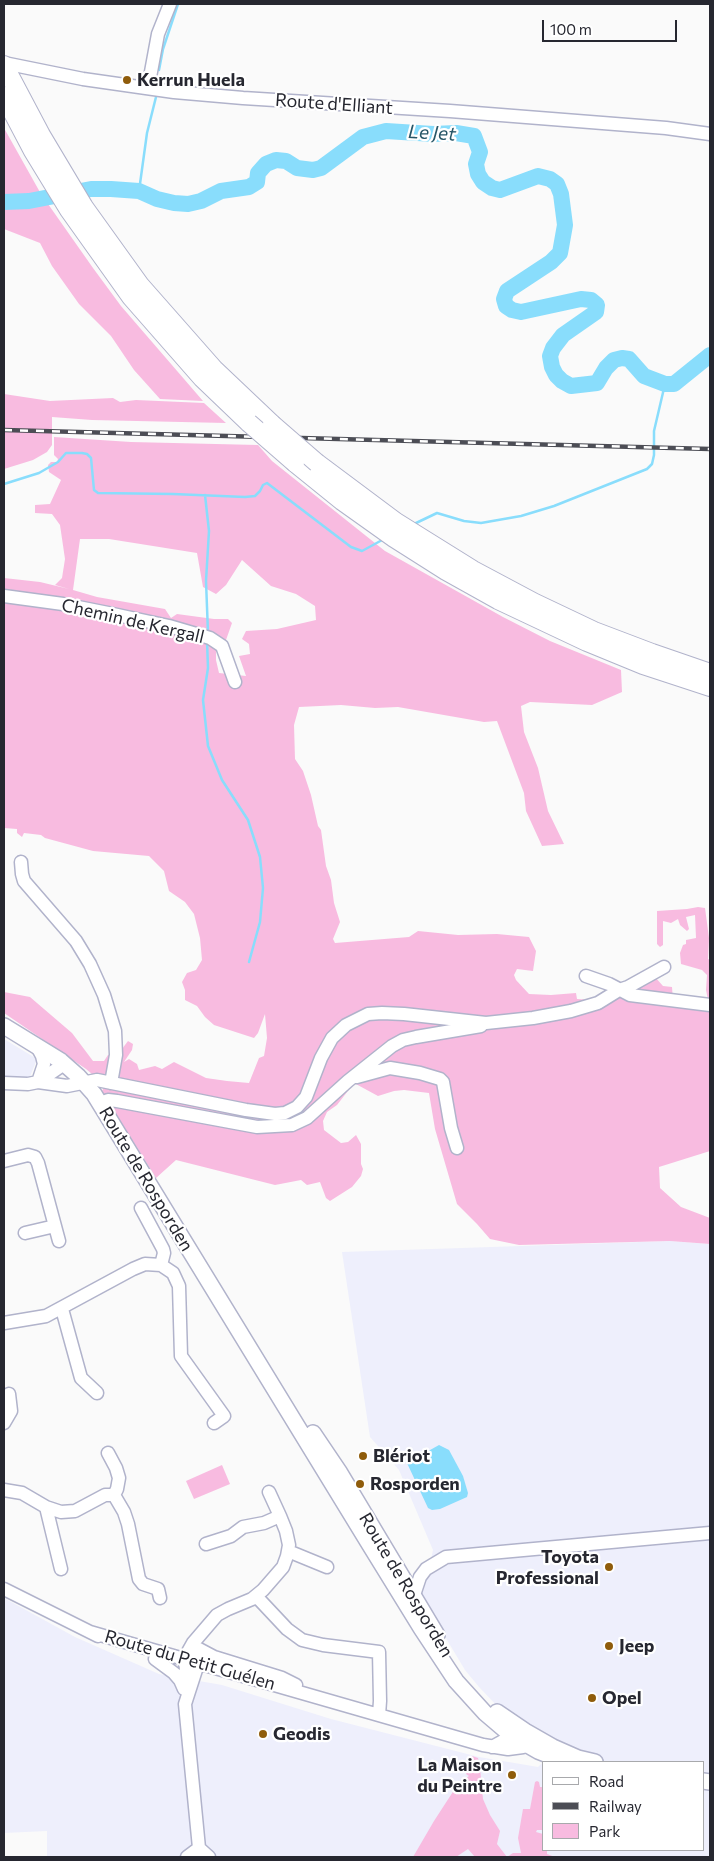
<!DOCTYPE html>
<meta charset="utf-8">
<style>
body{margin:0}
#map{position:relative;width:714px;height:1861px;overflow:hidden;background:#fafafa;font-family:Commissioner,sans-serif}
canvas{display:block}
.frame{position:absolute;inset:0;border:5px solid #262730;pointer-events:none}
.legend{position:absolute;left:542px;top:1761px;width:162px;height:90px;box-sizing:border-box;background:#fff;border:1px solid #a8a9ac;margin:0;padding:6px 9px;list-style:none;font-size:15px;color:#262730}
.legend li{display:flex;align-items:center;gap:10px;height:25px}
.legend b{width:25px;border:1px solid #a8a9ac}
.scale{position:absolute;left:542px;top:20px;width:135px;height:22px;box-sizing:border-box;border:2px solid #262730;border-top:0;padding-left:6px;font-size:15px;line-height:18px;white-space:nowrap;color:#262730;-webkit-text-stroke:4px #fff;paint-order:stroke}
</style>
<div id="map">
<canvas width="714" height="1861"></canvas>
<div class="frame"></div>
<ul class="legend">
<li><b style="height:6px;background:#fff"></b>Road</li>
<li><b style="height:6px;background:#4c4d55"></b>Railway</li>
<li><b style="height:14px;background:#f8bbe0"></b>Park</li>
</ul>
<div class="scale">100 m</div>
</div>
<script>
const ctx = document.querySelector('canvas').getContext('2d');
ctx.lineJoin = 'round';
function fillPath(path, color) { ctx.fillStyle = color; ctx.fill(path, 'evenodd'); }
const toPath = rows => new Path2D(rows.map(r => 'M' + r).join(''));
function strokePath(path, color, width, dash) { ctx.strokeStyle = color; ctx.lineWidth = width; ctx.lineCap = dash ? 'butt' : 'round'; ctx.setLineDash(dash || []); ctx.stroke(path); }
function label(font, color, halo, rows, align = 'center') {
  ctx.font = font + ' Commissioner,sans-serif'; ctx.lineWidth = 4.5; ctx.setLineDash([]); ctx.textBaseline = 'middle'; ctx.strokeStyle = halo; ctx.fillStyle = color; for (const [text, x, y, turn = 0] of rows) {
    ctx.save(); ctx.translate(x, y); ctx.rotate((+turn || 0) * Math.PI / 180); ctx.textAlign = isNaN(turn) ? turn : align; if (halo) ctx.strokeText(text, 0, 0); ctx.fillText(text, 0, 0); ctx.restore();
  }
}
fillPath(toPath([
 [4,1039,37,1059,29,1079,4,1077],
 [670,1241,710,1244,710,1857,47,1857,47,1831,4,1833,4,1598,75,1637,159,1674,222,1685,331,1719,479,1757,538,1767,543,1762,543,1850,703,1850,703,1762,543,1762,560,1745,502,1711,479,1687,465,1670,420,1595,428,1573,433,1550,399,1470,370,1437,342,1252]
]), '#eeeffc');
fillPath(toPath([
 [4,128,41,194,93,268,121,306,203,401,160,399,134,370,111,336,79,304,52,266,40,243,4,229],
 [4,394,50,401,113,398,120,402,136,400,204,403,226,423,92,420,52,417,52,445,47,452,33,460,4,469],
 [54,437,131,442,258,445,272,461,385,551,503,617,550,641,621,670,622,692,592,705,530,702,521,706,524,732,538,768,548,811,564,844,542,846,526,811,524,793,497,721,484,722,398,707,375,708,341,705,299,707,294,725,295,759,303,771,311,795,318,826,321,830,326,866,331,880,334,903,340,922,333,939,335,943,409,937,418,931,458,935,497,934,529,937,536,951,533,971,517,969,514,975,516,980,529,994,551,995,576,993,577,999,593,1000,655,977,663,986,672,987,673,1000,710,1008,710,1151,659,1167,660,1188,681,1207,710,1218,710,1244,670,1241,519,1245,490,1239,477,1224,457,1204,435,1129,429,1093,404,1090,394,1091,378,1096,354,1083,337,1105,327,1112,323,1121,324,1130,341,1143,348,1142,356,1135,361,1144,361,1164,363,1169,361,1176,352,1187,330,1201,326,1198,320,1182,307,1185,301,1180,275,1185,176,1160,156,1178,106,1098,102,1091,105,1085,86,1069,4,1013,4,992,30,997,72,1033,93,1061,104,1061,108,1055,122,1049,128,1041,133,1044,132,1050,124,1062,129,1059,137,1064,139,1070,155,1066,162,1069,174,1062,206,1078,227,1081,249,1083,259,1058,264,1056,267,1038,265,1014,258,1033,254,1038,214,1025,205,1017,197,1006,185,1000,185,990,182,982,187,973,196,970,202,960,200,938,194,914,185,902,169,891,164,871,149,856,93,851,45,838,41,835,24,833,22,837,17,833,17,829,4,828,4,578,40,582,69,589,55,585,62,578,65,559,60,525,52,514,35,513,35,505,50,504,61,480,49,472,48,465,51,462,57,462,58,459,54,455],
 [80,539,109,539,197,553,203,587,216,594,226,585,242,560,271,586,296,594,315,606,316,620,277,629,246,631,242,639,249,644,250,654,239,656,246,676,219,673,216,660,216,645,226,640,232,623,228,619,214,619,177,614,171,618,165,609,97,597,73,590],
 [698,907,705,908,709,938,708,959,710,960,710,999,708,1000,706,990,707,975,702,970,681,964,680,953,683,945,686,944,686,940,696,938,695,915,686,917,689,929,687,931,680,925,678,919,671,923,663,921,663,945,660,947,657,944,657,911,687,909],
 [222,1465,230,1484,194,1499,186,1481],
 [472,1756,478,1758,480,1768,483,1799,490,1815,500,1831,497,1844,507,1857,513,1853,521,1853,518,1838,523,1809,530,1809,535,1782,537,1781,539,1782,540,1787,543,1787,543,1830,537,1830,536,1832,543,1834,543,1850,547,1850,547,1854,555,1857,475,1857,468,1849,456,1857,413,1857,434,1821,458,1784,469,1776,466,1774,466,1770,469,1763,468,1757]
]), '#f8bbe0');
fillPath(toPath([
 [439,1445,449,1450,463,1476,468,1493,467,1497,440,1509,432,1510,428,1508,407,1463]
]), '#89ddfc');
strokePath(toPath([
 [159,70,163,49,178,4],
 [139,191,147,133,156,97],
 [4,484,39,473,58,462,66,453,82,453,87,454,91,458,94,490,98,493,173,494,245,497,255,496,260,491,263,485,267,483,351,547,362,551,384,539],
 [205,495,209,531,206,581,208,633],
 [414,524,437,513,464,521,481,523,521,516,554,506,647,469,652,464,654,455,654,431,665,384],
 [207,641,208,668,203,700,208,746,222,780,248,820,260,857,263,888,260,922,249,962]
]), '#89ddfc', 2.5);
strokePath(toPath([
 [4,202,29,201,91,189,111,189,139,191,157,199,174,203,188,204,201,201,221,191,249,187,257,182,258,173,266,164,276,160,286,161,297,168,313,170,321,168,363,137,386,131,433,134,456,133,474,136,480,152,476,164,478,174,483,182,492,188,500,190,538,176,550,179,557,184,561,194,565,225,560,253,551,262,507,291,504,299,506,306,512,310,521,312,581,299,591,300,597,305,596,312,563,335,553,348,550,356,552,367,556,375,562,381,571,386,597,383,606,368,614,360,622,358,629,359,644,376,665,384,674,384,710,355]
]), '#89ddfc', 16);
const minor = toPath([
 [4,63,83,79,174,92,243,98,450,111,666,128,710,134],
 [148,88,158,34,170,4],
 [4,596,63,604,108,613,169,626,210,638,222,646,235,682],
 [21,862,22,874,24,881,76,941,90,964,104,995,115,1031,116,1055,111,1083],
 [586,976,609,984,630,995,710,1005],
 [36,1045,42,1056,44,1064,38,1082],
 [357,1077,390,1068,420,1073,440,1079,443,1082,451,1128,457,1148],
 [38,1082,64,1064],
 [4,1083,28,1084,38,1082,67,1086,97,1080,246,1110,275,1114,285,1113,297,1107,306,1097,321,1058,332,1038,346,1025,368,1014,382,1013,404,1014,486,1023,533,1018,571,1011,598,1003,619,990,628,987,664,967],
 [100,1103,108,1100,117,1101,257,1127,292,1125,307,1118,348,1081,392,1046,403,1040,416,1037,481,1026],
 [4,1161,28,1155,35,1157,38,1163,59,1241],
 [141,1208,163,1249,164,1253,161,1265],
 [25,1233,55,1226],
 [62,1309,81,1378,97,1393],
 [4,1323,46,1316,133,1269,145,1264,161,1265,173,1273,179,1286,181,1356,224,1416,214,1423],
 [4,1423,11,1411,9,1394],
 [108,1453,116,1468,119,1478,117,1489,114,1495],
 [4,1490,22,1493,46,1507,61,1512,75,1511,105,1495,114,1495,124,1512,128,1524,139,1579,143,1584,158,1589,160,1598],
 [269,1492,280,1516],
 [46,1507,61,1569],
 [288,1551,327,1567],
 [4,1589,98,1636],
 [414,1595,420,1577,426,1569,446,1557,710,1533],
 [256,1596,287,1629,302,1640,323,1645,379,1652,380,1701,379,1715],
 [90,1632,483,1745,508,1749,523,1747,526,1744,525,1731,512,1736,492,1747],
 [197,1648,214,1657,282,1678,296,1685],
 [197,1655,196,1670,185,1704,199,1848,209,1857],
 [155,1659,174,1673,180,1680,184,1689],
 [183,1686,186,1668,184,1659,193,1643,217,1615,228,1609,252,1599,263,1590,283,1567,287,1556,289,1545,286,1531,280,1516,264,1523,243,1527,231,1536,206,1544],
 [187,1857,199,1848]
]);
const major = toPath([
 [4,1026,61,1061,78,1076,94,1094,368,1542,421,1628,456,1681,485,1713,512,1736,538,1751,566,1762],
 [313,1433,340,1473,437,1635],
 [497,1712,525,1731,553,1747,578,1758,595,1762],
 [703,1781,710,1782]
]);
const highway = toPath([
 [4,65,41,135,84,207,140,285,214,369,272,424],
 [4,96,33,151,69,210,131,297,202,378,249,423],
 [295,463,342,501,394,538,446,571,498,600,587,642,643,665,710,687],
 [317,463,396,522,473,570,535,603,594,631,652,653,710,673]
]);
strokePath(minor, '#b1b3cb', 15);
strokePath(major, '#b1b3cb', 18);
strokePath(highway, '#b1b3cb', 20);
strokePath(minor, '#fff', 12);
strokePath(major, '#fff', 15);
strokePath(highway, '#fff', 18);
const rail = toPath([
 [4,430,710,449]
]);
strokePath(rail, '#4c4d55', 4.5);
strokePath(rail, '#fff', 2.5, [8]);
const highwayBridge = toPath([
 [249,423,295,463],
 [272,424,317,463]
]);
strokePath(highwayBridge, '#b1b3cb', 20, []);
strokePath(highwayBridge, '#fff', 18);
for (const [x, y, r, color] of [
 [127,80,5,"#8f5c0b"],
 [363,1456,5,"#8f5c0b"],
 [360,1484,5,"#8f5c0b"],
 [609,1567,5,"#8f5c0b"],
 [609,1646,5,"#8f5c0b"],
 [592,1698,5,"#8f5c0b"],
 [263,1734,5,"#8f5c0b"],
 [512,1775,5,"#8f5c0b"]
]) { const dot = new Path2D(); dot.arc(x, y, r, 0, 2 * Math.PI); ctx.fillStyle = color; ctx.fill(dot); strokePath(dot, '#fff', 2); }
label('bold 18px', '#262730', '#fff', [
 ["Kerrun Huela",137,80],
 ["Blériot",373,1456],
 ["Rosporden",370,1484],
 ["Toyota",599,1557,"right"],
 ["Professional",599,1578,"right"],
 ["Jeep",619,1646],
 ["Opel",602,1698],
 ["Geodis",273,1734],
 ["La Maison",502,1765,"right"],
 ["du Peintre",502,1786,"right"]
], 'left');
label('18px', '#262730', '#fff', [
 ["Route d'Elliant",334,104,4],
 ["Chemin de Kergall",133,621,13],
 ["Route de Rosporden",146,1179,59],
 ["Route de Rosporden",406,1585,59],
 ["Route du Petit Guélen",190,1660,16]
]);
label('italic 19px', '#285768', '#fff', [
 ["Le Jet",432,133,3]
]);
</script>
